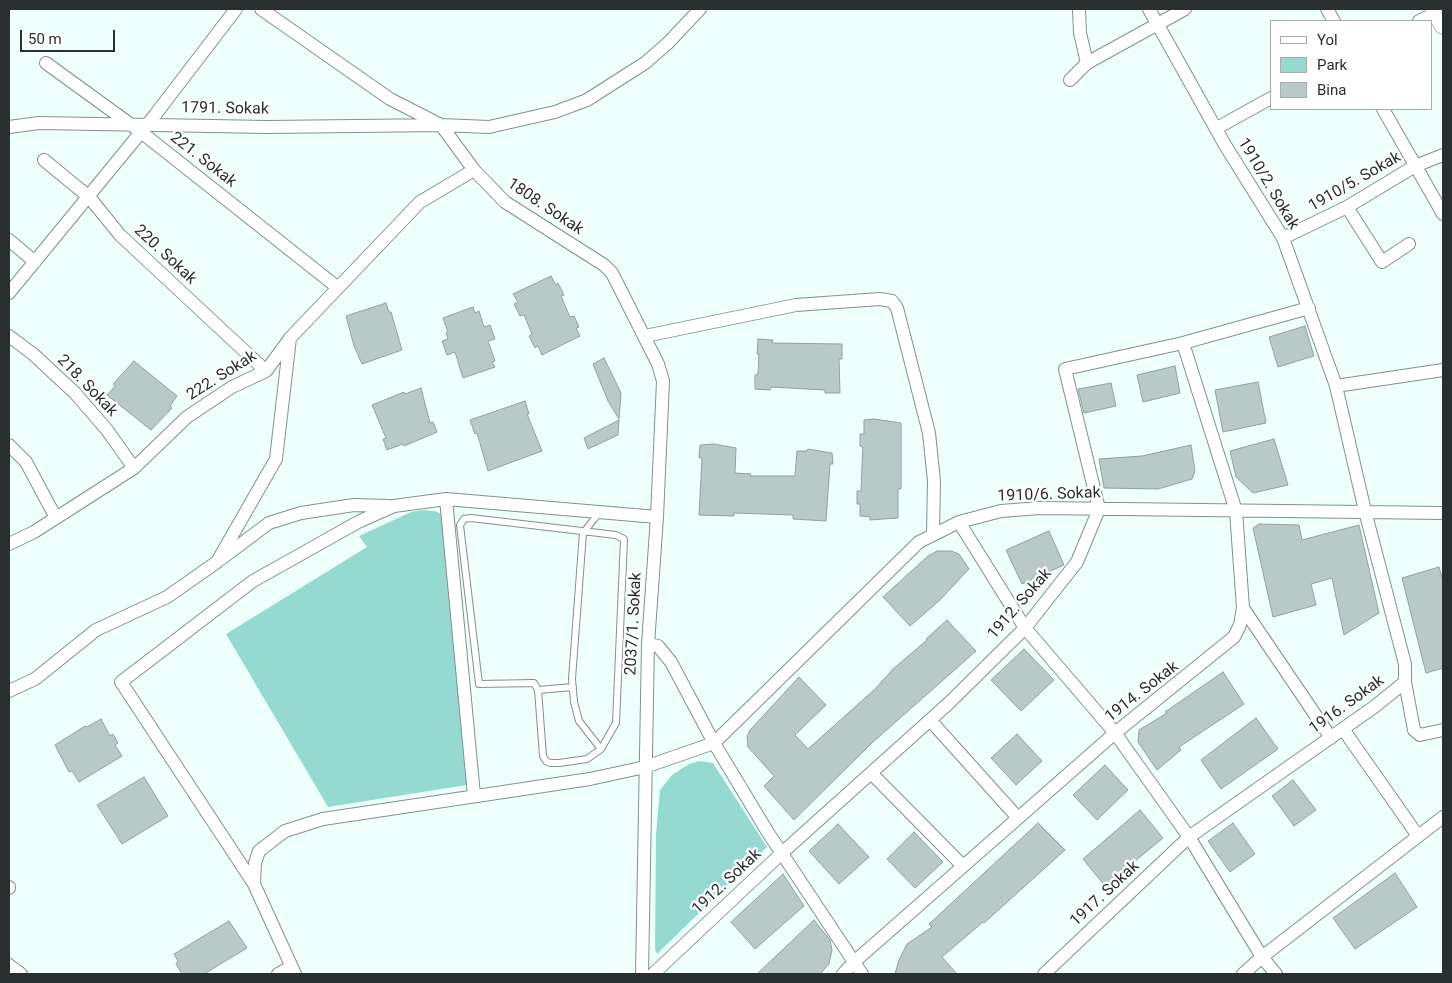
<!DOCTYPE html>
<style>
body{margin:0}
#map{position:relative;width:1452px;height:983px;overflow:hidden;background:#eefffc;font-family:Roboto,sans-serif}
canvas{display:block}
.frame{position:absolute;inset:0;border:10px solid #282f2e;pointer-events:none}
.legend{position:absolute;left:1270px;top:20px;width:162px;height:90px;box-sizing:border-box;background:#fff;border:1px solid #a9acab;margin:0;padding:6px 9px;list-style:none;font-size:15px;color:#282f2e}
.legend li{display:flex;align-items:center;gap:10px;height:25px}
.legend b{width:25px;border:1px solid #a9acab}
.scale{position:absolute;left:20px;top:30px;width:95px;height:22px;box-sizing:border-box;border:2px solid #282f2e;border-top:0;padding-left:6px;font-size:15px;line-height:18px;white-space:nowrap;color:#282f2e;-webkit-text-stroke:4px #fff;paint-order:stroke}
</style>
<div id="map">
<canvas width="1452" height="983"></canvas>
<div class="frame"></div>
<ul class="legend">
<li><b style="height:6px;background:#fff"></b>Yol</li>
<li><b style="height:14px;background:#95dad1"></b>Park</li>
<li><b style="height:14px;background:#b9c9c7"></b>Bina</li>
</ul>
<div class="scale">50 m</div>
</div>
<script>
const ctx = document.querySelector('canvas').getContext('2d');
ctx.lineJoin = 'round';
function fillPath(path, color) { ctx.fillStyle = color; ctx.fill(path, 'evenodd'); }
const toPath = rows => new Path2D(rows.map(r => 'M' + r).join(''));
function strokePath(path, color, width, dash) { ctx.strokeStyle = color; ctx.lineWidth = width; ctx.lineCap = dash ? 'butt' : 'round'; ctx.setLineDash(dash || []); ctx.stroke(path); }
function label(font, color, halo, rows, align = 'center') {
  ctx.font = font + ' Roboto,sans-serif'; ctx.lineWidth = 4.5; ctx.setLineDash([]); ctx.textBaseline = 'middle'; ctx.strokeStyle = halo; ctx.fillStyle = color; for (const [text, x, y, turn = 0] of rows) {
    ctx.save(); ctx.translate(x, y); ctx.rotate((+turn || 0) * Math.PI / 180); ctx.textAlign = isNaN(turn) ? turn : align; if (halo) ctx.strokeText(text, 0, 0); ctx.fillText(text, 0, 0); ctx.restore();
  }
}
fillPath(toPath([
 [422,510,435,511,443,515,467,785,328,807,226,634,367,547,359,536,411,512],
 [700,761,713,763,767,847,657,954,655,949,656,835,660,790,672,775,689,764]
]), '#95dad1');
const building = toPath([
 [551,276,556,285,558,283,564,295,561,296,570,317,574,316,579,327,576,328,580,336,542,355,538,346,535,348,529,336,532,334,524,315,520,316,514,304,518,302,513,294,551,276],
 [386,303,389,312,391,312,402,350,362,364,354,346,346,316,386,303],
 [473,307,475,313,479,311,484,327,490,325,495,339,488,341,495,361,492,362,495,367,463,378,455,352,447,355,442,341,448,339,446,333,448,332,443,318,473,307],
 [1305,326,1314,356,1278,367,1269,337,1305,326],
 [758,339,773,340,772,343,842,344,842,359,839,359,840,393,825,393,825,390,771,387,770,390,755,389,755,375,758,374,759,354,757,354,758,339],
 [604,358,621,393,619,419,608,401,593,364,604,358],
 [134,361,177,396,170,406,172,408,151,430,107,395,115,386,113,384,134,361],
 [1175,366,1180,393,1143,402,1137,375,1175,366],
 [1258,382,1266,423,1223,432,1215,390,1258,382],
 [1111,383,1116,406,1084,413,1078,389,1111,383],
 [421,388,430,423,433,422,437,432,404,446,403,444,387,450,383,439,386,438,372,405,404,392,405,394,421,388],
 [525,401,529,414,527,414,542,451,488,471,477,433,475,434,470,420,525,401],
 [874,419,901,423,901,489,898,489,898,518,870,520,870,517,860,516,860,504,857,504,857,491,861,491,862,466,863,447,860,446,860,434,864,434,864,420,874,419],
 [619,420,618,435,588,449,584,438,619,420],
 [1274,439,1288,485,1253,493,1236,477,1230,451,1274,439],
 [714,444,736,448,735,473,751,474,750,476,795,476,797,451,807,451,808,449,832,453,833,464,830,464,826,521,793,519,793,515,734,513,734,516,699,515,702,458,699,458,700,445,714,444],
 [1191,445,1195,471,1192,479,1158,489,1104,488,1099,459,1142,456,1191,445],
 [1259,524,1299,525,1302,540,1359,525,1379,613,1344,635,1332,578,1311,584,1316,605,1273,617,1253,528,1259,524],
 [1049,531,1064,565,1022,584,1006,550,1049,531],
 [937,551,951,551,959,554,969,569,939,601,910,626,883,597,928,556,937,551],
 [1439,567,1443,581,1443,668,1426,673,1402,578,1439,567],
 [947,620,976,651,873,742,794,820,764,786,774,776,748,747,747,737,750,730,799,677,826,705,795,735,808,749,875,689,893,669,927,640,926,639,947,620],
 [1024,649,1054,680,1021,711,991,680,1024,649],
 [1223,672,1244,704,1179,747,1181,750,1157,770,1138,742,1139,730,1167,713,1165,712,1223,672],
 [1256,718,1278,749,1221,789,1201,760,1256,718],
 [101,719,110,736,113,734,118,743,115,745,122,756,79,782,72,771,69,772,55,745,85,726,87,727,101,719],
 [1017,734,1042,761,1016,785,991,758,1017,734],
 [1105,765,1128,790,1097,820,1073,795,1105,765],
 [144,777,168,816,122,844,97,805,144,777],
 [1293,780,1316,810,1294,826,1272,796,1293,780],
 [1140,810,1163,838,1105,886,1083,859,1140,810],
 [1038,823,1065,850,984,923,983,922,942,957,957,974,895,974,899,960,907,944,932,927,929,924,1038,823],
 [1233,823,1255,854,1230,872,1208,841,1233,823],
 [838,824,869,857,839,884,809,851,838,824],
 [914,832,943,862,915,888,887,859,914,832],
 [1395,873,1417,907,1355,949,1333,918,1395,873],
 [783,874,804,906,755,949,731,922,783,874],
 [814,920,830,940,832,950,829,964,820,974,757,974,814,920],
 [229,921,247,948,204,974,182,974,176,964,178,961,174,954,229,921]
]);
fillPath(building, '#b9c9c7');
strokePath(building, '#92a19f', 1);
const lane = toPath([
 [599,513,583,533,572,679,574,702,579,721,601,749],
 [471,518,616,535,624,539,616,723,601,749,587,759,559,763,550,763,546,761,543,756,538,690,534,683,479,684,460,525,464,519,471,518],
 [538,690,573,687]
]);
const street = toPath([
 [261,9,390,99,441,125,489,127,555,112,587,100,645,63,668,43,700,9],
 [1079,9,1080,33,1087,63],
 [1327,9,1334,21],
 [1419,21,1436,13],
 [46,63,141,132,337,287],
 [1070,80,1087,63,1185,9],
 [1383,109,1443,214],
 [9,127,39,123,268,127,441,125,474,170,505,202,604,265,612,273,658,364,663,381,657,517,648,644,642,974],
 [1217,128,1271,98],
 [44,160,89,197,120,235,266,371],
 [1347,207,1382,262,1409,244],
 [1283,238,1347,207,1415,166,1443,155],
 [9,240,35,262],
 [9,293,155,115,236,9],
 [9,336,33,354,75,393,107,430,134,468],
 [645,336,796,305,880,299,892,301,897,308,929,433,934,481,933,534],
 [1336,386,1443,370],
 [9,445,26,462,56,518],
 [446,499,474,795],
 [959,522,1025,628,1115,733,1189,837,1262,957,1276,974],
 [9,544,34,532,134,468,187,417,232,387,266,371,291,337,420,202,474,170],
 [221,559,269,523,301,513,354,505,389,506],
 [1243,608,1331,738],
 [648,644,658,646,671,662,714,743,919,542,959,522,1001,511,1040,508,1443,513],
 [1405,682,1414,730,1420,735,1443,730],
 [9,691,35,679,96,630,167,597,217,562,276,459,290,338],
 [930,720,1018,818],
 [1343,729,1418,836],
 [871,773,963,866],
 [254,884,121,682,253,581,360,521,394,506,446,499,657,517],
 [9,887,9,888],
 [9,965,21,974],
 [278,974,291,967],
 [295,974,254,884,255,863,259,851,285,831,323,819,590,779,645,767,714,743,767,831,862,974],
 [653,974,783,852,949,703,1025,628,1077,562,1099,509,1065,369,1183,343,1309,308],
 [843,974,854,962,1115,733,1234,637,1240,625,1243,608,1236,511,1183,343],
 [1044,974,1189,837,1374,707,1405,682,1405,664,1365,511,1336,386,1283,238,1225,145,1149,9],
 [1243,974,1262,957,1443,817]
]);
const secondary = toPath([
 [1435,9,1443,25]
]);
strokePath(lane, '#82918f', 8);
strokePath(street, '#82918f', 14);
strokePath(secondary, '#82918f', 19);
strokePath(lane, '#fff', 6);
strokePath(street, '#fff', 12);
strokePath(secondary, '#fff', 18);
label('16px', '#282f2e', '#fff', [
 ["1791. Sokak",225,109,1],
 ["221. Sokak",203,160,38],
 ["1910/5. Sokak",1355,182,-30],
 ["1910/2. Sokak",1268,184,59],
 ["1808. Sokak",545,207,34],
 ["220. Sokak",165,255,43],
 ["222. Sokak",222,376,-32],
 ["218. Sokak",87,386,46],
 ["1910/6. Sokak",1049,495,-2],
 ["1912. Sokak",1020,604,-49],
 ["2037/1. Sokak",634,624,-87],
 ["1914. Sokak",1142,692,-38],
 ["1916. Sokak",1347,705,-36],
 ["1912. Sokak",727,882,-43],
 ["1917. Sokak",1105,894,-43]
]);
</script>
